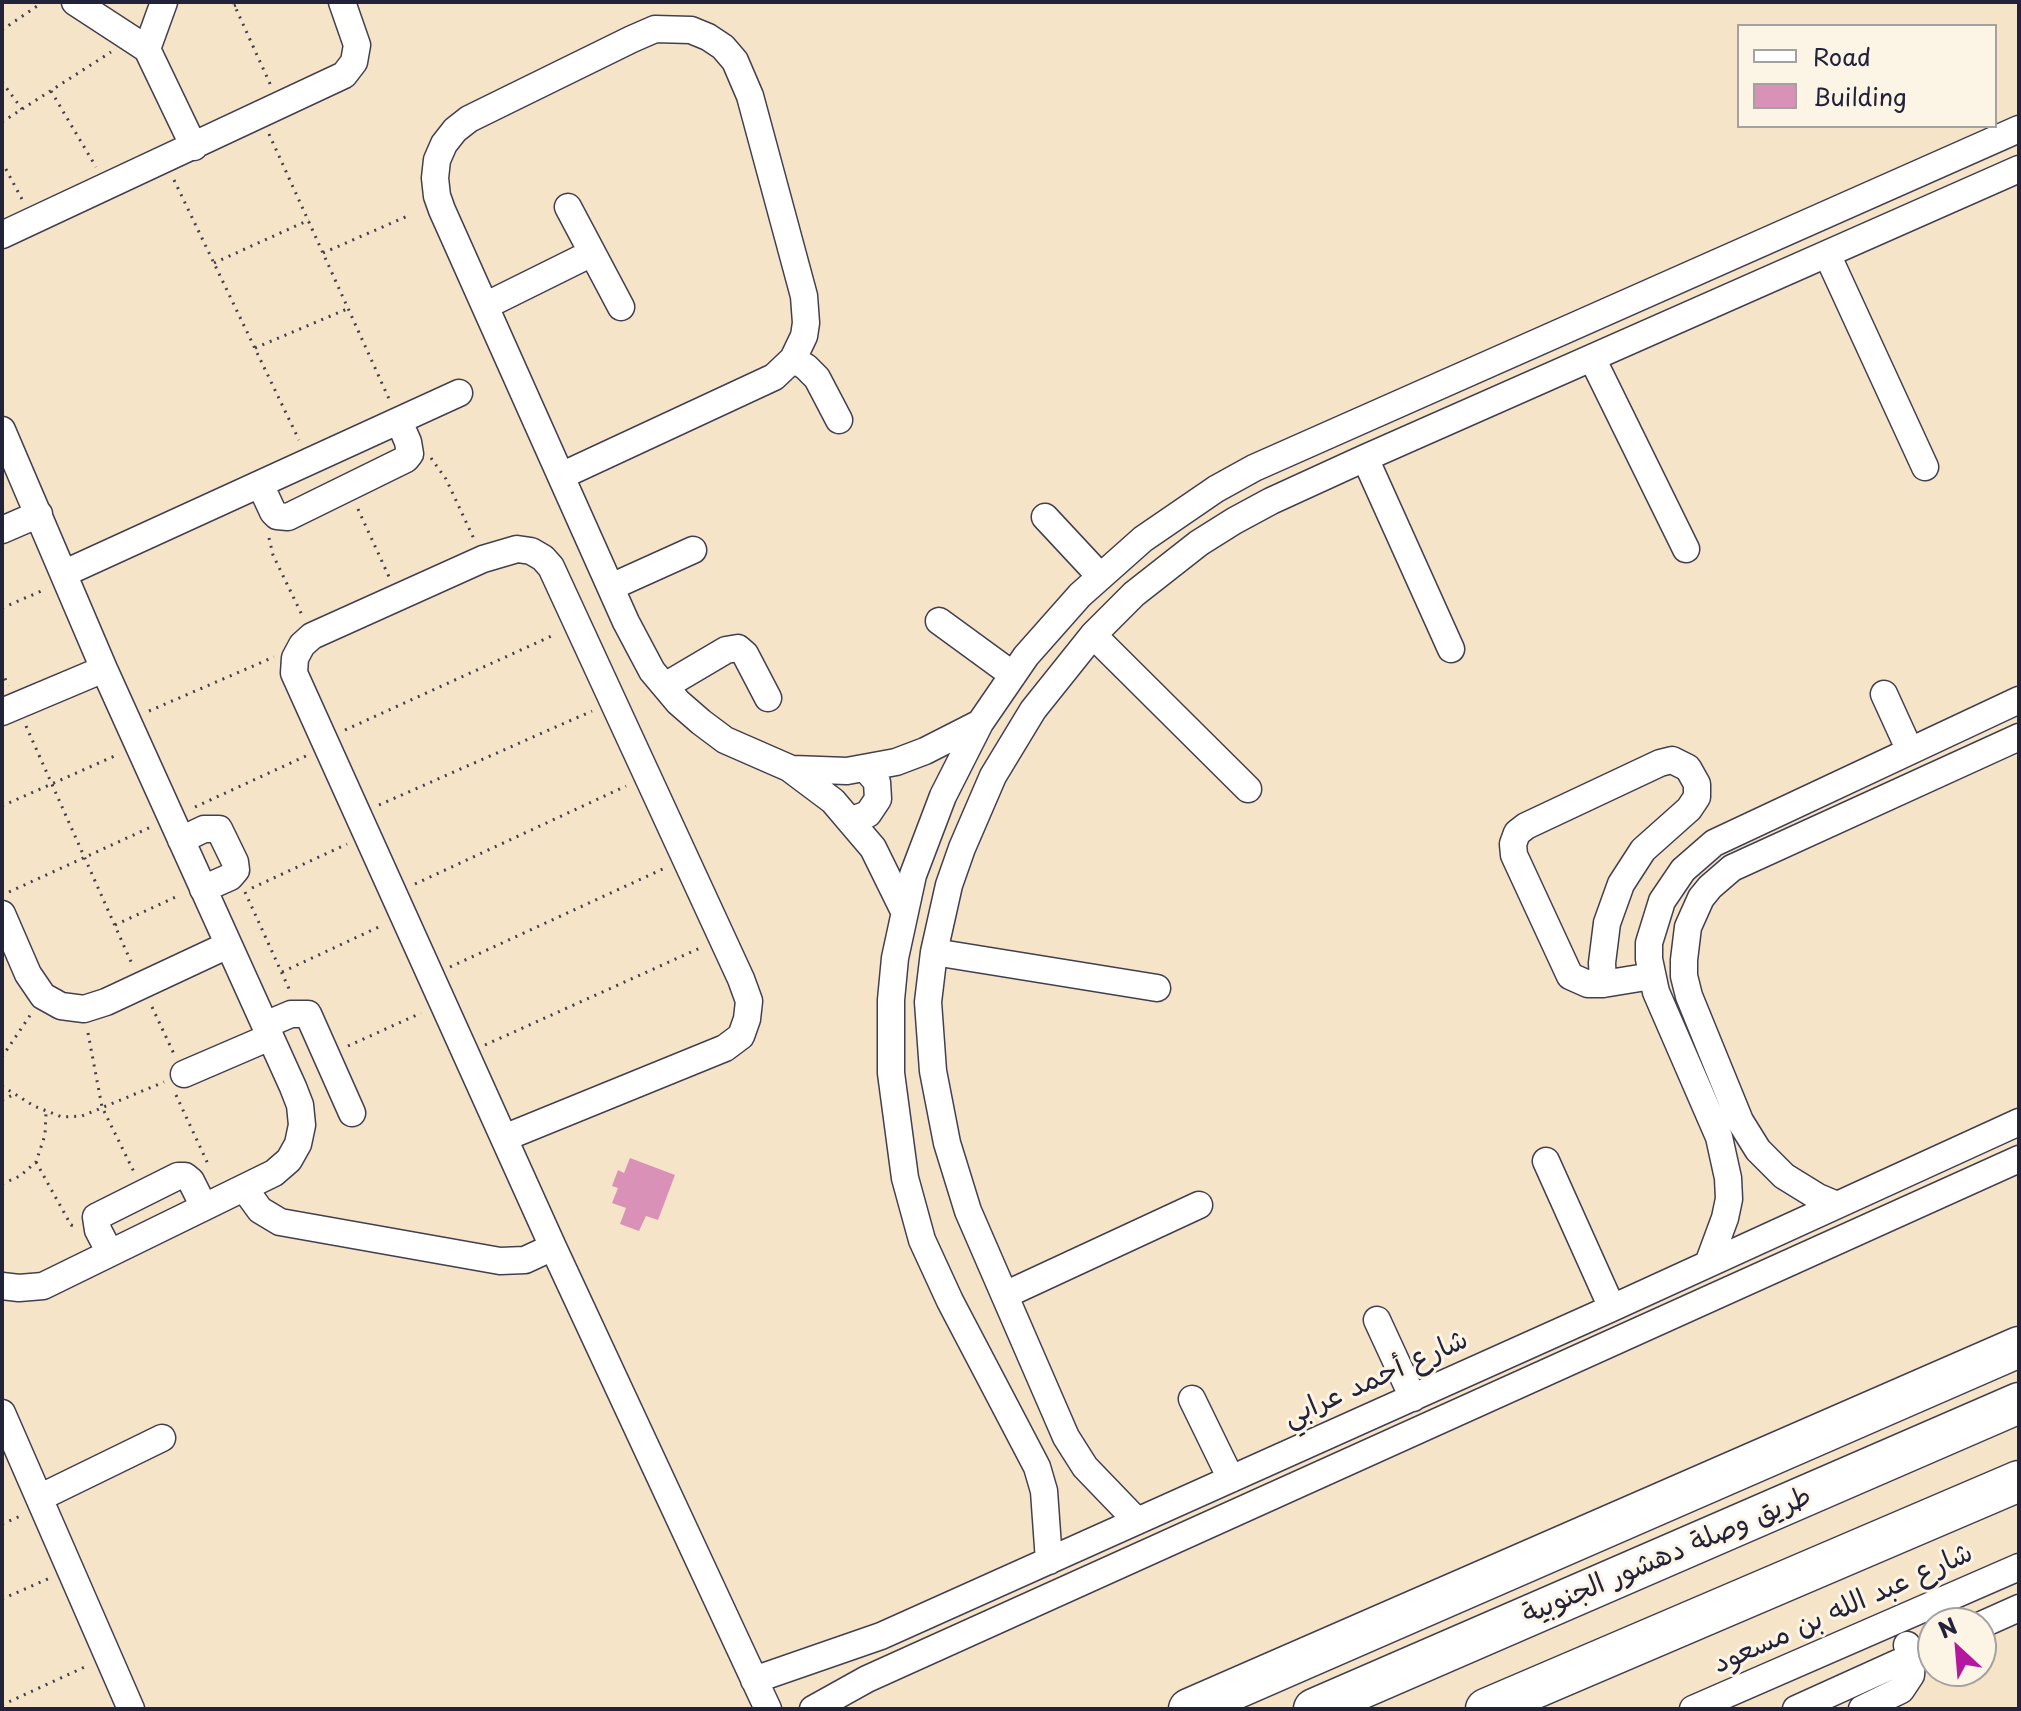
<!DOCTYPE html>
<meta charset="utf-8">
<style>
body{margin:0}
#map{position:relative;width:2021px;height:1711px;overflow:hidden;background:#f6e4c9;font-family:"Playpen Sans",sans-serif}
canvas{display:block}
.frame{position:absolute;inset:0;border:4px solid #22223b;pointer-events:none}
.legend{position:absolute;left:1737px;top:24px;width:260px;height:104px;box-sizing:border-box;background:#fcf5e5;border:2px solid #a5a1a1;margin:0;padding:10px 14px;list-style:none;font-size:24px;color:#22223b}
.legend li{display:flex;align-items:center;gap:16px;height:40px}
.legend b{width:40px;border:2px solid #a5a1a1}
.north{position:absolute;left:1917px;top:1607px;width:80px;height:80px;box-sizing:border-box;background:#fcf5e5;border:2px solid #a5a1a1;border-radius:50%;rotate:334deg;font-size:22px;font-weight:700;line-height:32px;text-align:center;color:#22223b}
.north::after{content:'';display:block;margin:auto;width:28px;height:36px;background:#b5179e;clip-path:polygon(50% 0,100% 100%,50% 72%,0 100%)}
</style>
<div id="map">
<canvas width="2021" height="1711"></canvas>
<div class="frame"></div>
<ul class="legend">
<li><b style="height:10px;background:#fff"></b>Road</li>
<li><b style="height:22px;background:#d991b8"></b>Building</li>
</ul>
<div class="north">N</div>
</div>
<script>
const ctx = document.querySelector('canvas').getContext('2d');
ctx.lineJoin = 'round';
function fillPath(path, color) { ctx.fillStyle = color; ctx.fill(path, 'evenodd'); }
const toPath = rows => new Path2D(rows.map(r => 'M' + r).join(''));
function strokePath(path, color, width, dash) { ctx.strokeStyle = color; ctx.lineWidth = width; ctx.lineCap = dash ? 'butt' : 'round'; ctx.setLineDash(dash || []); ctx.stroke(path); }
function label(font, color, halo, rows, align = 'center') {
  ctx.font = font + ' "Playpen Sans","Playpen Sans Arabic",sans-serif'; ctx.lineWidth = 6; ctx.setLineDash([]); ctx.textBaseline = 'middle'; ctx.strokeStyle = halo; ctx.fillStyle = color; for (const [text, x, y, turn = 0] of rows) {
    ctx.save(); ctx.translate(x, y); ctx.rotate((+turn || 0) * Math.PI / 180); ctx.textAlign = isNaN(turn) ? turn : align; if (halo) ctx.strokeText(text, 0, 0); ctx.fillText(text, 0, 0); ctx.restore();
  }
}
fillPath(toPath([
 [630,1158,675,1175,658,1220,646,1216,639,1231,620,1224,626,1208,612,1203,618,1188,612,1186,618,1170,624,1173]
]), '#d991b8');
const minor = toPath([
 [75,2,147,49],
 [164,2,147,49,194,147],
 [568,207,621,307],
 [2,235,344,75,354,62,357,45,342,2],
 [1827,254,1925,467],
 [485,306,592,253],
 [1592,358,1686,549],
 [793,359,806,367,817,378,839,420],
 [2,430,104,669,293,1087,300,1105,302,1125,298,1144,289,1160,274,1173,43,1286,19,1288,2,1286],
 [1365,458,1451,649],
 [561,476,774,377,793,359,804,336,806,323,804,296,750,96,735,61,723,47,708,37,691,30,655,29,632,39,469,119,455,130,444,144,437,160,435,178,437,196,442,210,626,622,652,671,678,702,701,722,725,740,789,768,833,801,873,848,904,911],
 [260,484,273,512,277,516,288,517,406,459,410,454,408,442,399,421],
 [1045,517,1100,576],
 [2,530,39,514],
 [65,573,459,393],
 [611,587,693,550],
 [939,621,1013,675],
 [1093,635,1248,789],
 [665,686,726,650,738,648,745,654,768,698],
 [1884,694,1910,751],
 [2,712,104,669],
 [793,769,847,771,896,762,925,751,980,723],
 [852,820,868,814,878,799,877,782,866,769],
 [181,840,204,829,219,829,235,862,236,870,230,877,203,889],
 [2,914,28,974,43,996,61,1006,84,1009,106,1002,228,945],
 [934,952,1157,988],
 [1603,984,1602,963,1607,923,1621,884,1643,850,1689,809,1697,797,1697,784,1688,768,1672,760,1660,763,1526,826,1517,833,1513,844,1514,855,1570,976,1588,984,1603,984,1652,976],
 [265,1025,291,1014,308,1014,352,1113],
 [184,1074,270,1037],
 [504,1138,725,1048,741,1036,747,1019,749,1001,741,979,551,567,543,558,531,551,517,549,483,559,312,636,302,645,295,658,294,673,553,1247,768,1709],
 [1546,1161,1612,1308],
 [244,1188,260,1210,280,1222,500,1261,525,1260,553,1247],
 [1837,1205,1818,1197,1784,1176,1758,1150,1740,1121,1689,996,1684,976,1684,960,1688,927,1701,898,1710,887,1732,868,2019,737],
 [110,1253,98,1230,96,1217,178,1176,185,1176,191,1181,204,1207],
 [1708,1264,1725,1218,1729,1199,1728,1178,1719,1137,1656,992,1649,959,1649,943,1662,901,1683,870,1714,843,2019,700],
 [1005,1295,1199,1205],
 [1377,1320,1413,1398],
 [1192,1399,1231,1479],
 [2,1413,131,1709],
 [39,1498,162,1438],
 [1137,1521,1085,1467,1066,1437,968,1211,947,1143,933,1071,928,1002,934,952,949,885,962,848,993,776,1033,710,1093,635,1134,594,1199,543,1234,521,1271,501,1365,458,2019,169],
 [1049,1561,1044,1491,1037,1467,950,1301,922,1240,905,1178,891,1073,891,1000,895,958,913,875,943,796,980,723,1026,656,1080,595,1143,539,1216,489,1254,468,2019,129],
 [1981,1625,2019,1608],
 [754,1680,881,1636,1612,1308,2019,1122],
 [813,1709,867,1679,2019,1159],
 [1693,1709,2019,1567],
 [1796,1709,1933,1647],
 [1862,1709,1901,1690,1911,1675,1912,1657,1907,1645]
]);
const highway = toPath([
 [1189,1709,2019,1347],
 [1314,1709,2019,1403],
 [1486,1709,2019,1481]
]);
strokePath(minor, '#423f50', 29);
strokePath(highway, '#423f50', 43);
strokePath(toPath([
 [233,2,271,86],
 [234,6,243,2],
 [2,30,43,2],
 [2,82,22,109],
 [51,91,96,167],
 [2,122,111,52],
 [269,134,390,401],
 [2,162,23,201],
 [174,180,299,440],
 [323,253,410,215],
 [214,263,309,220],
 [255,348,347,309],
 [431,458,446,479,474,539],
 [358,509,390,579],
 [269,538,273,555,302,615],
 [2,608,46,589],
 [2,671,8,686],
 [149,711,274,657],
 [26,726,132,964],
 [345,730,556,634],
 [379,805,592,711],
 [2,806,119,754],
 [195,807,308,755],
 [415,884,626,786],
 [252,888,347,844],
 [9,892,151,827],
 [245,892,290,991],
 [115,925,180,895],
 [450,967,665,868],
 [282,972,383,925],
 [152,1007,174,1054],
 [88,1033,102,1107,134,1172],
 [485,1045,700,948],
 [348,1046,421,1013],
 [2,1057,31,1014],
 [2,1086,34,1106,62,1117,82,1116,164,1082],
 [176,1095,208,1164],
 [2,1100,13,1095],
 [36,1162,71,1225,75,1226],
 [2,1184,20,1176,36,1162,45,1135,46,1113],
 [2,1524,23,1515],
 [2,1599,50,1578],
 [2,1705,89,1665]
]), '#423f50', 3, [2, 6]);
strokePath(minor, '#fff', 26);
strokePath(highway, '#fff', 40);
label('28px', '#22223b', '#fcf5e5', [
 ["شارع أحمد عرابي",1376,1379,-24],
 ["طريق وصلة دهشور الجنوبية",1667,1556,-23],
 ["شارع عبد الله بن مسعود",1843,1609,-24]
]);
</script>
